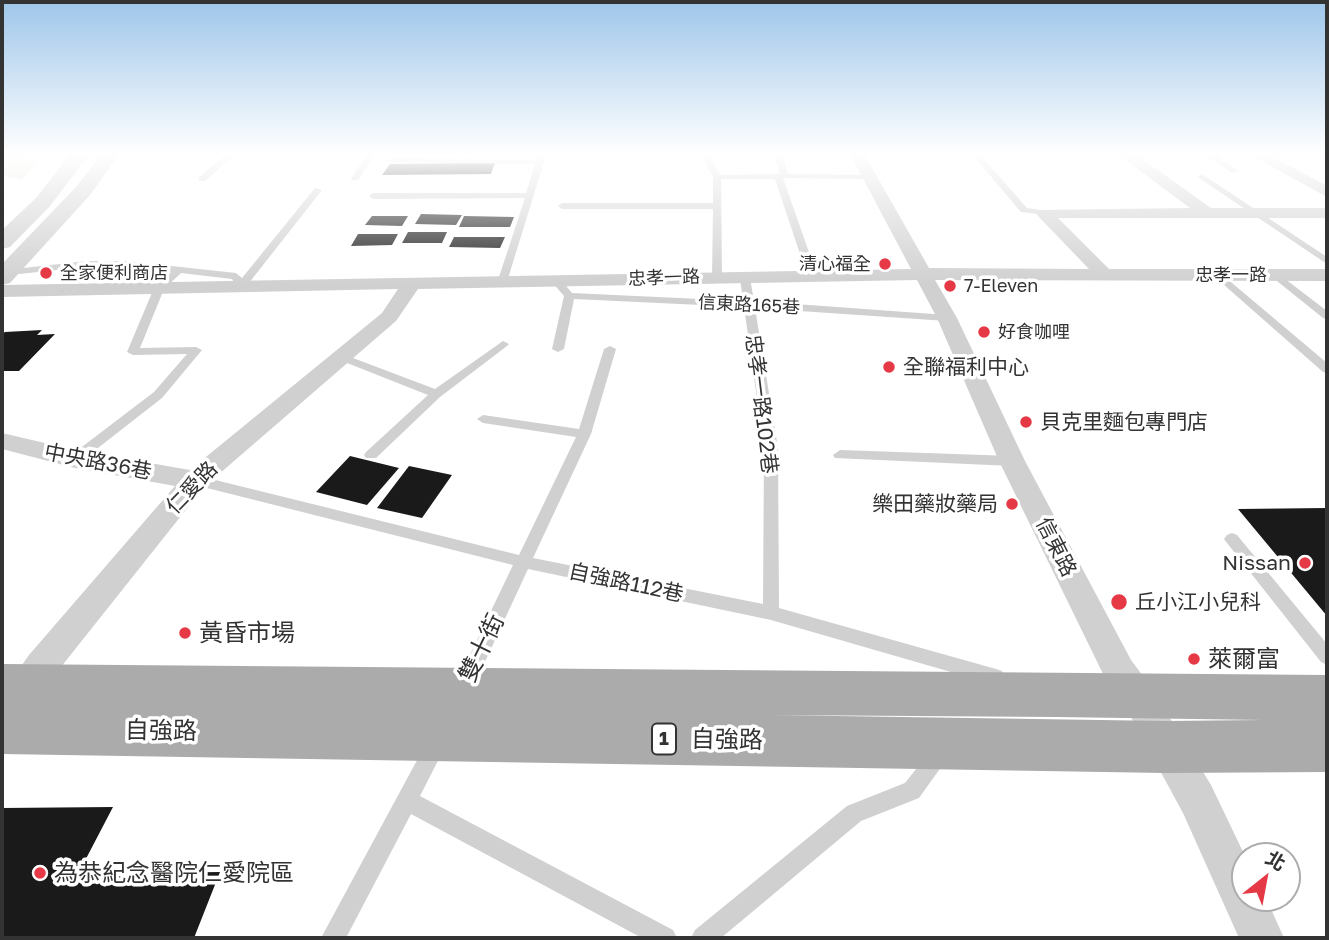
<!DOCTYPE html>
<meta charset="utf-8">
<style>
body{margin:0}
#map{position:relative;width:1329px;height:940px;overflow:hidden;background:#fff;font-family:"Golos Text","Noto Sans TC",sans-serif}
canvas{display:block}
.frame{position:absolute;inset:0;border:4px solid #333;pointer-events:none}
.north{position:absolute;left:1231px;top:842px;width:70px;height:70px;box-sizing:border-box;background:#fff;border:2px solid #adadad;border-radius:50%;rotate:31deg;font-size:19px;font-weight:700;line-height:28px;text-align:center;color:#333}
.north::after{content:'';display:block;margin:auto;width:24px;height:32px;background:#e63946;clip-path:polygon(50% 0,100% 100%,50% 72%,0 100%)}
</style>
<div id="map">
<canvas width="1329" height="940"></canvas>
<div class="frame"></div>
<div class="north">北</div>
</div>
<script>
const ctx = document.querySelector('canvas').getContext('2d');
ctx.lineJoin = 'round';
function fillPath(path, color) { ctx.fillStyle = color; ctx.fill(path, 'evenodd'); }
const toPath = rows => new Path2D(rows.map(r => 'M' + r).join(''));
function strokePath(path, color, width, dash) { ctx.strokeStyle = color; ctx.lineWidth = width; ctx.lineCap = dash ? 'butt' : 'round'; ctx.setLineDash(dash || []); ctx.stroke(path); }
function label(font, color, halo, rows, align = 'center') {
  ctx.font = font + ' "Golos Text","Noto Sans TC",sans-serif'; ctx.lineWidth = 7; ctx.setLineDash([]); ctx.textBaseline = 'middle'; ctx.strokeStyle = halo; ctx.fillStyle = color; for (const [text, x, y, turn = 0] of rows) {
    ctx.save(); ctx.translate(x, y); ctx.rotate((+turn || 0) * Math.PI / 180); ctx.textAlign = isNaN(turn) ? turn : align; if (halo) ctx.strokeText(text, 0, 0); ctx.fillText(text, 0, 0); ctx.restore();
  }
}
fillPath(toPath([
 [28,152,48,152,21,180,2,175,2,159]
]), '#e6ecdf');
fillPath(toPath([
 [495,163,491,174,382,175,390,164],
 [421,214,462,215,456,225,415,224],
 [372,216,408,216,402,226,365,225],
 [464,216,514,217,510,227,459,227],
 [408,232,447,232,442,243,402,243],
 [358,234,398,234,392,245,351,246],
 [454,237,505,237,500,248,449,247],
 [42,330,37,335,55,334,19,371,2,371,2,334,5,332],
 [350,456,399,468,367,505,316,492],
 [409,466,452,475,422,518,377,508],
 [1327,508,1327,616,1238,509],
 [113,807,78,874,220,872,194,938,2,938,2,808]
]), '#1a1a1a');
fillPath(toPath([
 [229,152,238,152,205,181,199,181,199,177,229,152],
 [369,152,377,152,358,180,352,180,351,178,369,152],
 [539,152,547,152,506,285,497,283,525,198,373,199,369,196,373,193,526,193,535,164,389,162,385,160,389,158,537,160,539,152],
 [699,152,707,152,720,175,780,174,774,152,782,152,788,174,869,175,873,177,869,179,783,178,818,278,813,281,808,278,775,179,721,179,722,277,717,280,712,277,713,209,562,209,558,206,562,203,713,203,713,177,699,152],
 [987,152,999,152,984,159,1027,208,1047,211,1047,215,1021,212,975,158,987,152],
 [1201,152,1211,152,1239,171,1232,173,1201,152],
 [1202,174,1327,257,1327,264,1199,178,1198,176,1202,174],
 [315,188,322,190,245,288,237,288,232,279,181,273,164,289,140,348,196,347,202,350,162,398,80,462,70,462,68,459,70,456,154,392,187,354,133,355,127,352,154,288,171,272,126,267,87,267,9,275,4,272,5,270,87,261,126,261,236,273,242,278,315,188],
 [1219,272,1327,363,1327,373,1323,372,1215,277,1215,273,1219,272],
 [1276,272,1327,311,1327,319,1323,318,1272,277,1272,273,1276,272],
 [745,275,750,278,754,301,947,315,952,318,947,321,755,308,778,448,779,608,996,669,1002,671,1005,677,1002,683,996,685,771,620,528,569,471,692,464,694,457,692,455,686,513,565,195,485,188,480,195,475,519,555,576,437,483,423,477,419,483,415,579,429,604,349,610,346,616,349,591,434,533,558,763,604,764,448,744,307,574,299,564,349,558,352,552,349,564,296,552,282,553,280,561,280,572,293,743,301,740,278,745,275],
 [503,341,509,344,507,346,440,397,376,458,366,458,364,455,366,452,428,395,337,359,337,355,345,355,435,389,503,341],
 [840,450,1012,456,1019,461,1012,466,835,458,833,455,840,450],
 [1232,533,1237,535,1327,644,1327,665,1321,662,1227,543,1224,539,1227,535,1232,533],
 [436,736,443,738,446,745,420,796,673,930,677,938,642,938,411,814,346,938,321,938,429,738,436,736],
 [939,746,946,749,949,756,919,798,861,821,721,938,691,938,695,930,847,806,905,783,932,749,939,746]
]), '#d0d0d0');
fillPath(toPath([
 [849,152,863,152,929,268,1089,269,1038,216,1036,213,1038,210,1190,208,1120,156,1062,156,1055,152,1327,152,1327,157,1273,157,1327,186,1327,197,1254,157,1138,156,1211,208,1327,208,1327,218,1058,218,1109,269,1327,269,1327,281,935,280,957,318,1025,461,1131,660,1149,684,1211,785,1245,856,1245,898,1266,898,1284,938,1239,938,1183,813,1125,706,1107,682,999,461,937,318,917,280,418,289,396,321,204,487,53,677,15,734,2,739,2,693,29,655,175,486,75,468,2,449,2,433,75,450,190,470,382,313,398,289,2,297,2,285,911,269,849,152]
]), '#d0d0d0');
fillPath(toPath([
 [72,152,91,152,50,206,10,247,2,249,2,230,36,198,72,152],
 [103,152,121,152,90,195,10,283,2,285,2,264,76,187,103,152]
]), '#d0d0d0');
fillPath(toPath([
 [2,664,1327,675,1327,772,1165,773,2,754,2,664],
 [771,715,1056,717,1263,720,1165,721,771,715]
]), '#ababab');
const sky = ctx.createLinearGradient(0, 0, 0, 284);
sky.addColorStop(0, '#9ec6ea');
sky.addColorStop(0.54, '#fff');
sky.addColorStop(1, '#ffffff00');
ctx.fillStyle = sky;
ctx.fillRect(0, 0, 1329, 284);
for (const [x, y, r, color] of [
 [885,264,7,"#e63946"],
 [46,273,7,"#e63946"],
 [950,286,7,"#e63946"],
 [984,332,7,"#e63946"],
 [889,367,7,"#e63946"],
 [1026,422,7,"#e63946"],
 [1012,504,7,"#e63946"],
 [1305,563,7,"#e63946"],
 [1119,602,9,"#e63946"],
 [185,633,7,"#e63946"],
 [1194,659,7,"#e63946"],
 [40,873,7,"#e63946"]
]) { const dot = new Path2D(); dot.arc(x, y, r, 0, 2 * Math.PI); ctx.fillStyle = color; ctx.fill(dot); strokePath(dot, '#fff', 2.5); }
label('18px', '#333', '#fff', [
 ["清心福全",871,264,"right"],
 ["全家便利商店",60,273],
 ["7-Eleven",964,286],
 ["好食咖哩",998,332]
], 'left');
label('18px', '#333', '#fff', [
 ["忠孝一路",1231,275],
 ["忠孝一路",664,278,-2],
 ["信東路165巷",749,305,3]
]);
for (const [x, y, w] of [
 [664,739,24]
]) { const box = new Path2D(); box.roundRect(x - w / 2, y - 15.5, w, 31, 5); ctx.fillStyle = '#fff'; ctx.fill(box); strokePath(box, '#333', 2); }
label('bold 19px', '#333', null, [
 ["1",664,739]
]);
label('21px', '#333', '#fff', [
 ["全聯福利中心",903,367],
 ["貝克里麵包專門店",1040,422],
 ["樂田藥妝藥局",998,504,"right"],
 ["Nissan",1291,563,"right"],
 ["丘小江小兒科",1135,602]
], 'left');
label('21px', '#333', '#fff', [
 ["忠孝一路102巷",761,404,83],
 ["中央路36巷",98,462,11],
 ["仁愛路",192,488,-46],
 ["信東路",1056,547,63],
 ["自強路112巷",626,583,12]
]);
label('24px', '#333', '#fff', [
 ["黃昏市場",199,633],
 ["萊爾富",1208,659],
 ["為恭紀念醫院仁愛院區",54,873]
], 'left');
label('24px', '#333', '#fff', [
 ["雙十街",482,648,-64],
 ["自強路",161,731,1],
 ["自強路",727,740,1]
]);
</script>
